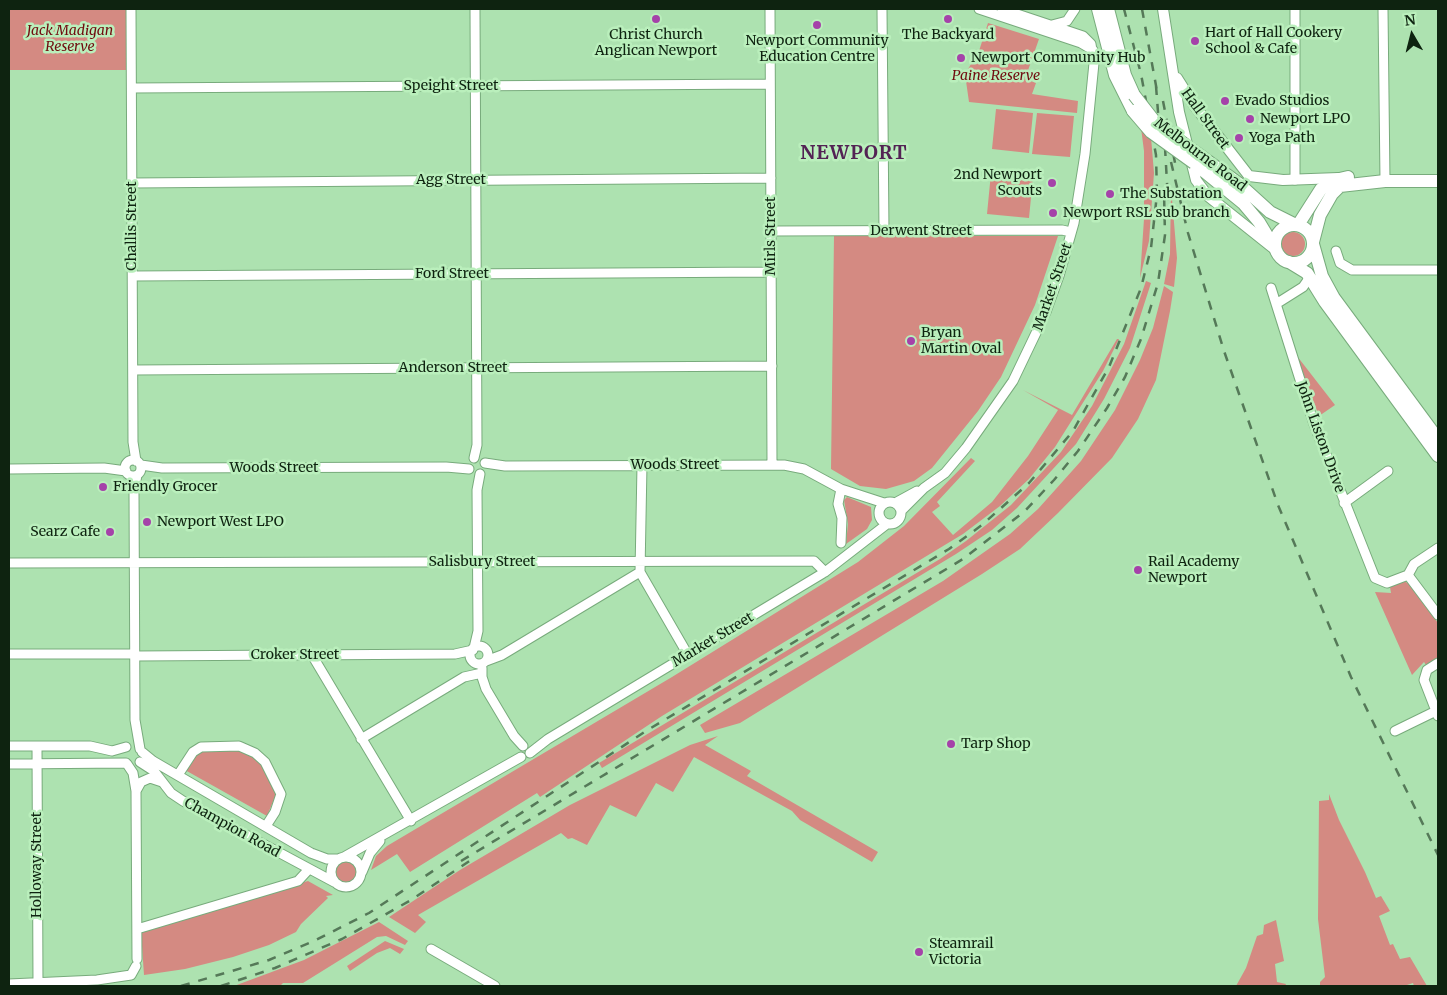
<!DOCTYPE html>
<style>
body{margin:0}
#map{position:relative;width:1447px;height:995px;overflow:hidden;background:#ade2b0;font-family:Merriweather,serif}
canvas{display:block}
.frame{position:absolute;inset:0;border:10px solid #0e2310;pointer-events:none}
.north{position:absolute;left:1387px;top:10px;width:50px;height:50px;-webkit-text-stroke:4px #baefbc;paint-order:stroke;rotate:352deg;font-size:14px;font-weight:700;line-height:20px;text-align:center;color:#0e2310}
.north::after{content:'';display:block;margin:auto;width:18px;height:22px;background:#0e2310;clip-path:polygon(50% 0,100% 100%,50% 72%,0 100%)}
</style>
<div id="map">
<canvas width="1447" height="995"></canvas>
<div class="frame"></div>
<div class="north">N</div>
</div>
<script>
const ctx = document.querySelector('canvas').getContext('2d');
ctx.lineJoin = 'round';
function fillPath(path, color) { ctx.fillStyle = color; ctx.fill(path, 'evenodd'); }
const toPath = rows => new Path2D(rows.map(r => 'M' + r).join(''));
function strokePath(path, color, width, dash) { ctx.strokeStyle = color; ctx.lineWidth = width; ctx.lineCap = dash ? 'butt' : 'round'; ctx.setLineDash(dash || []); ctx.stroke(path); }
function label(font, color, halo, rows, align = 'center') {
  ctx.font = font + ' Merriweather,serif'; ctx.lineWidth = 5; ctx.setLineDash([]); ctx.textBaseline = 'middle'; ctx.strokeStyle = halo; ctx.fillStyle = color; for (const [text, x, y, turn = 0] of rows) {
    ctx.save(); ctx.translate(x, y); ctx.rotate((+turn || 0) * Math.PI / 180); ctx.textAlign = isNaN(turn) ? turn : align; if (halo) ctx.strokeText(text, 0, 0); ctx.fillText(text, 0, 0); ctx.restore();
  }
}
fillPath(toPath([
 [10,9,130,9,129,70,10,70],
 [988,23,1039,39,1025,79,1036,83,1032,94,1078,101,1077,113,969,102,966,81,968,69,979,51],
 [996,109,1033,113,1029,153,992,149],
 [1037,113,1074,116,1070,157,1032,154],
 [1141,128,1151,137,1154,173,1149,241,1140,278,1144,219,1144,151],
 [991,173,1033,177,1029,218,987,214],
 [1171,187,1177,258,1174,287,1164,284,1170,254],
 '1281 244a12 12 0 1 1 24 0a12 12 0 1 1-24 0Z',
 [834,236,1058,236,1035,305,1001,377,978,411,932,468,914,481,886,489,860,486,831,469],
 [1146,281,1151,283,1130,348,1104,399,1076,444,1017,508,992,530,956,554,602,768,599,763,940,559,966,541,1011,505,1061,452,1092,406,1124,344],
 [1164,286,1173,292,1170,311,1156,380,1138,419,1112,458,1058,513,1020,549,982,574,740,723,705,733,700,725,943,581,1010,534,1038,509,1081,461,1115,410,1140,360,1153,328],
 [1117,339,1119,339,1103,371,1055,447,1029,479,1000,506,963,534,662,716,540,797,537,793,410,872,397,854,371,870,376,856,387,846,672,677,858,562,904,526,971,458,975,461,937,502,940,506,932,512,953,535,992,502,1028,456,1058,410,1023,390,1072,415],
 [1297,356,1335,405,1319,416,1297,357],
 [847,497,871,507,872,520,867,529,846,544,848,524,844,500],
 [1404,581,1409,584,1438,623,1438,658,1426,665,1424,662,1412,675,1375,592,1391,593,1390,587],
 [718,736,705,745,751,771,747,776,878,852,872,862,800,820,792,811,694,757,673,792,656,783,636,817,610,805,587,845,572,838,568,839,561,833,418,915,426,922,415,933,389,917,460,870,570,805,690,745],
 [236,748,259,760,277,792,267,816,185,770,198,750],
 [1329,794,1339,820,1365,872,1376,898,1381,896,1390,911,1379,916,1390,945,1393,944,1400,959,1410,957,1427,986,1414,986,1413,983,1404,986,1320,986,1320,982,1325,977,1318,919,1319,801,1329,800],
 '334 872a12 12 0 1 1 24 0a12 12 0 1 1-24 0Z',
 [308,881,333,895,326,896,328,898,301,924,296,932,269,945,233,957,185,969,144,975,141,932],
 [1276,920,1284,961,1275,964,1277,982,1286,984,1285,986,1236,986,1246,968,1257,936,1263,934,1264,925],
 [379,922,408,941,405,945,386,936,377,937,303,983,283,983,280,986,234,986,304,960],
 [385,941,404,949,400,954,390,948,377,953,350,971,347,966]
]), '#d48a82');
const minor = toPath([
 [131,9,133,442,136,461],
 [770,9,772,464],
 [882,9,884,231],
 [979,9,1081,43,1093,50],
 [1295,9,1295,180],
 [1383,9,1385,181],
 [1052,25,1067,21,1075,9],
 [132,88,770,84],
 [132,183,771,178],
 [771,231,1062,230,1071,232],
 [1336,251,1340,263,1352,270,1438,270],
 [133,276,771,272],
 [1271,288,1314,424,1375,578,1387,583,1408,575,1414,564,1438,548],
 [1276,304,1303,287,1310,277],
 [133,370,772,366],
 [474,458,477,445,475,9],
 '125 468a8 8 0 1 1 16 0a8 8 0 1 1-16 0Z',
 [485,463,505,466,784,465,804,469,841,489,884,503],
 [141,465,162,468,446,467,469,469],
 [642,465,640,572,688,655],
 [9,469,104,468,126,471],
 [137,475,134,492,135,720,140,749],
 [841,489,838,504,842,518,841,543],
 '879 513a11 11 0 1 1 22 0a11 11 0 1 1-22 0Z',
 [895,503,917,491],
 [1344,503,1388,471],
 [901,511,924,488,945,473,966,448,1013,381,1046,312,1059,276,1074,223,1085,154,1094,63,1091,44,1083,36,1002,9],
 [9,563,814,561,825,572],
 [1408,575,1438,615],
 '470 655a9 9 0 1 1 18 0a9 9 0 1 1-18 0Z',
 [474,648,478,631,477,490,480,474],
 [9,654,135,654],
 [312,655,411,821],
 [135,656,455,654,473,650],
 [486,661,502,655,640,572],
 [1438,663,1427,670,1424,680,1438,716],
 [482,668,482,677,486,689,514,736,523,746],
 [1395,731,1436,711],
 [361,739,464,677,482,673],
 [9,746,90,746,112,751,126,747],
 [37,746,38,984],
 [142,752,153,761,311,853,327,859,338,859],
 [530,753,548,739,825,572,887,524],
 [140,762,154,771,171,793,183,801,334,882],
 [9,764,126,763],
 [127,764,133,773,136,791,137,959],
 [178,775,193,752,201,747,239,746,255,753,265,762,281,794,275,812,266,826],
 [136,791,141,782,150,778,162,782],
 '331 872a15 15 0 1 1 30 0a15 15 0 1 1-30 0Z',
 [344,857,521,757],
 [362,872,370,853,380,841],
 [137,929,298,881,309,869],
 [431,949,495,986],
 [9,984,97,980,131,975,136,966]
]);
const tertiary = toPath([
 [1163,9,1179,112,1196,180,1208,196,1272,247],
 [1177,78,1194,105,1249,176,1283,180,1339,178]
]);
const primary = toPath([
 [1098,9,1115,75,1133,111],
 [1108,9,1125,75,1134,95],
 [1191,149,1238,183,1270,212,1296,225],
 [1194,163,1243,203,1259,222,1277,252],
 [1298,225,1321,189,1335,180,1348,177],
 '1275 244a19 19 0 1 1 38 0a19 19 0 1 1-38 0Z',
 [1313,242,1320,215,1332,194,1340,186,1385,181,1438,181],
 [1313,244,1322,276,1334,298,1438,439],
 [1289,262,1307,273,1325,302,1438,456]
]);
strokePath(minor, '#78ab7c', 11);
strokePath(tertiary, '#78ab7c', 12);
strokePath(primary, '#78ab7c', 14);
strokePath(minor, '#fff', 9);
strokePath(tertiary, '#fff', 10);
strokePath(primary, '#fff', 12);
strokePath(toPath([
 [1142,9,1157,91],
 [1156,86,1160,138],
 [1163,101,1176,168],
 [1164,129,1168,201],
 [1171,162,1188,233,1224,351,1278,505,1351,677,1438,855],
 [461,861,963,559,1025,511,1054,480,1078,451,1107,408,1125,377,1141,339,1158,283,1165,235,1164,193],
 [181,986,269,960,314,941,369,913,646,731,949,549,982,525,1029,483,1073,431,1109,367,1141,288,1151,248,1157,194,1156,155,1141,74,1124,9],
 [221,986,275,968,342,939,411,900,471,860]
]), '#557958', 2.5, [9, 9]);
const primaryBridge = toPath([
 [1134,95,1155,122,1191,149],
 [1133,111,1151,132,1194,163]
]);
strokePath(primaryBridge, '#78ab7c', 14, []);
strokePath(primaryBridge, '#fff', 12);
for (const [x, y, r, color] of [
 [656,19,5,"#a542a9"],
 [948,19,5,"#a542a9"],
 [817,25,5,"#a542a9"],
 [1195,41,5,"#a542a9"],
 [961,58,5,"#a542a9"],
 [1225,101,5,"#a542a9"],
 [1250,119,5,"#a542a9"],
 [1239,138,5,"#a542a9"],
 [1052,183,5,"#a542a9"],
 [1110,194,5,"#a542a9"],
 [1053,213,5,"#a542a9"],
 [911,341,5,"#a542a9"],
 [103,487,5,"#a542a9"],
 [147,522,5,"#a542a9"],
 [110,532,5,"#a542a9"],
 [1138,570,5,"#a542a9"],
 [951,744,5,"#a542a9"],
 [919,952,5,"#a542a9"]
]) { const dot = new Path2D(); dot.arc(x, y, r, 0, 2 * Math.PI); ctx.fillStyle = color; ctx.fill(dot); strokePath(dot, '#baefbc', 2); }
label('italic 14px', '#700b0f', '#baefbc', [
 ["Jack Madigan",70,31],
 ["Reserve",70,47],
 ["Paine Reserve",996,76]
]);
label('14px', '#0e2310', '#baefbc', [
 ["Hart of Hall Cookery",1205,33],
 ["School & Cafe",1205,49],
 ["Christ Church",656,35,"center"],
 ["Anglican Newport",656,51,"center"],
 ["The Backyard",948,35,"center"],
 ["Newport Community",817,41,"center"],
 ["Education Centre",817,57,"center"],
 ["Newport Community Hub",971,58],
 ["Evado Studios",1235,101],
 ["Newport LPO",1260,119],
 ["Yoga Path",1249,138],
 ["2nd Newport",1042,175,"right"],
 ["Scouts",1042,191,"right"],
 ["The Substation",1120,194],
 ["Newport RSL sub branch",1063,213],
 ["Bryan",921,333],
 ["Martin Oval",921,349],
 ["Friendly Grocer",113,487],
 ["Newport West LPO",157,522],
 ["Searz Cafe",100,532,"right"],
 ["Rail Academy",1148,562],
 ["Newport",1148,578],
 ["Tarp Shop",961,744],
 ["Steamrail",929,944],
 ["Victoria",929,960]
], 'left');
label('14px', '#0e2310', '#baefbc', [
 ["Speight Street",451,86],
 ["Hall Street",1205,119,54],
 ["Melbourne Road",1200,155,37],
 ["Agg Street",451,180],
 ["Challis Street",132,226,-90],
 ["Derwent Street",921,231],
 ["Mirls Street",771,236,-90],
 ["Ford Street",452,274],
 ["Market Street",1053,287,-71],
 ["Anderson Street",453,368],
 ["John Liston Drive",1320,437,70],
 ["Woods Street",675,465],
 ["Woods Street",274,468],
 ["Salisbury Street",482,562],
 ["Market Street",713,640,-31],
 ["Croker Street",295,655],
 ["Champion Road",232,828,29],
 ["Holloway Street",37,865,-90]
]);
ctx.letterSpacing = '1px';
label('bold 19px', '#532354', '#baefbc', [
 ["NEWPORT",854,154]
]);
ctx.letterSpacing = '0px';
</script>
